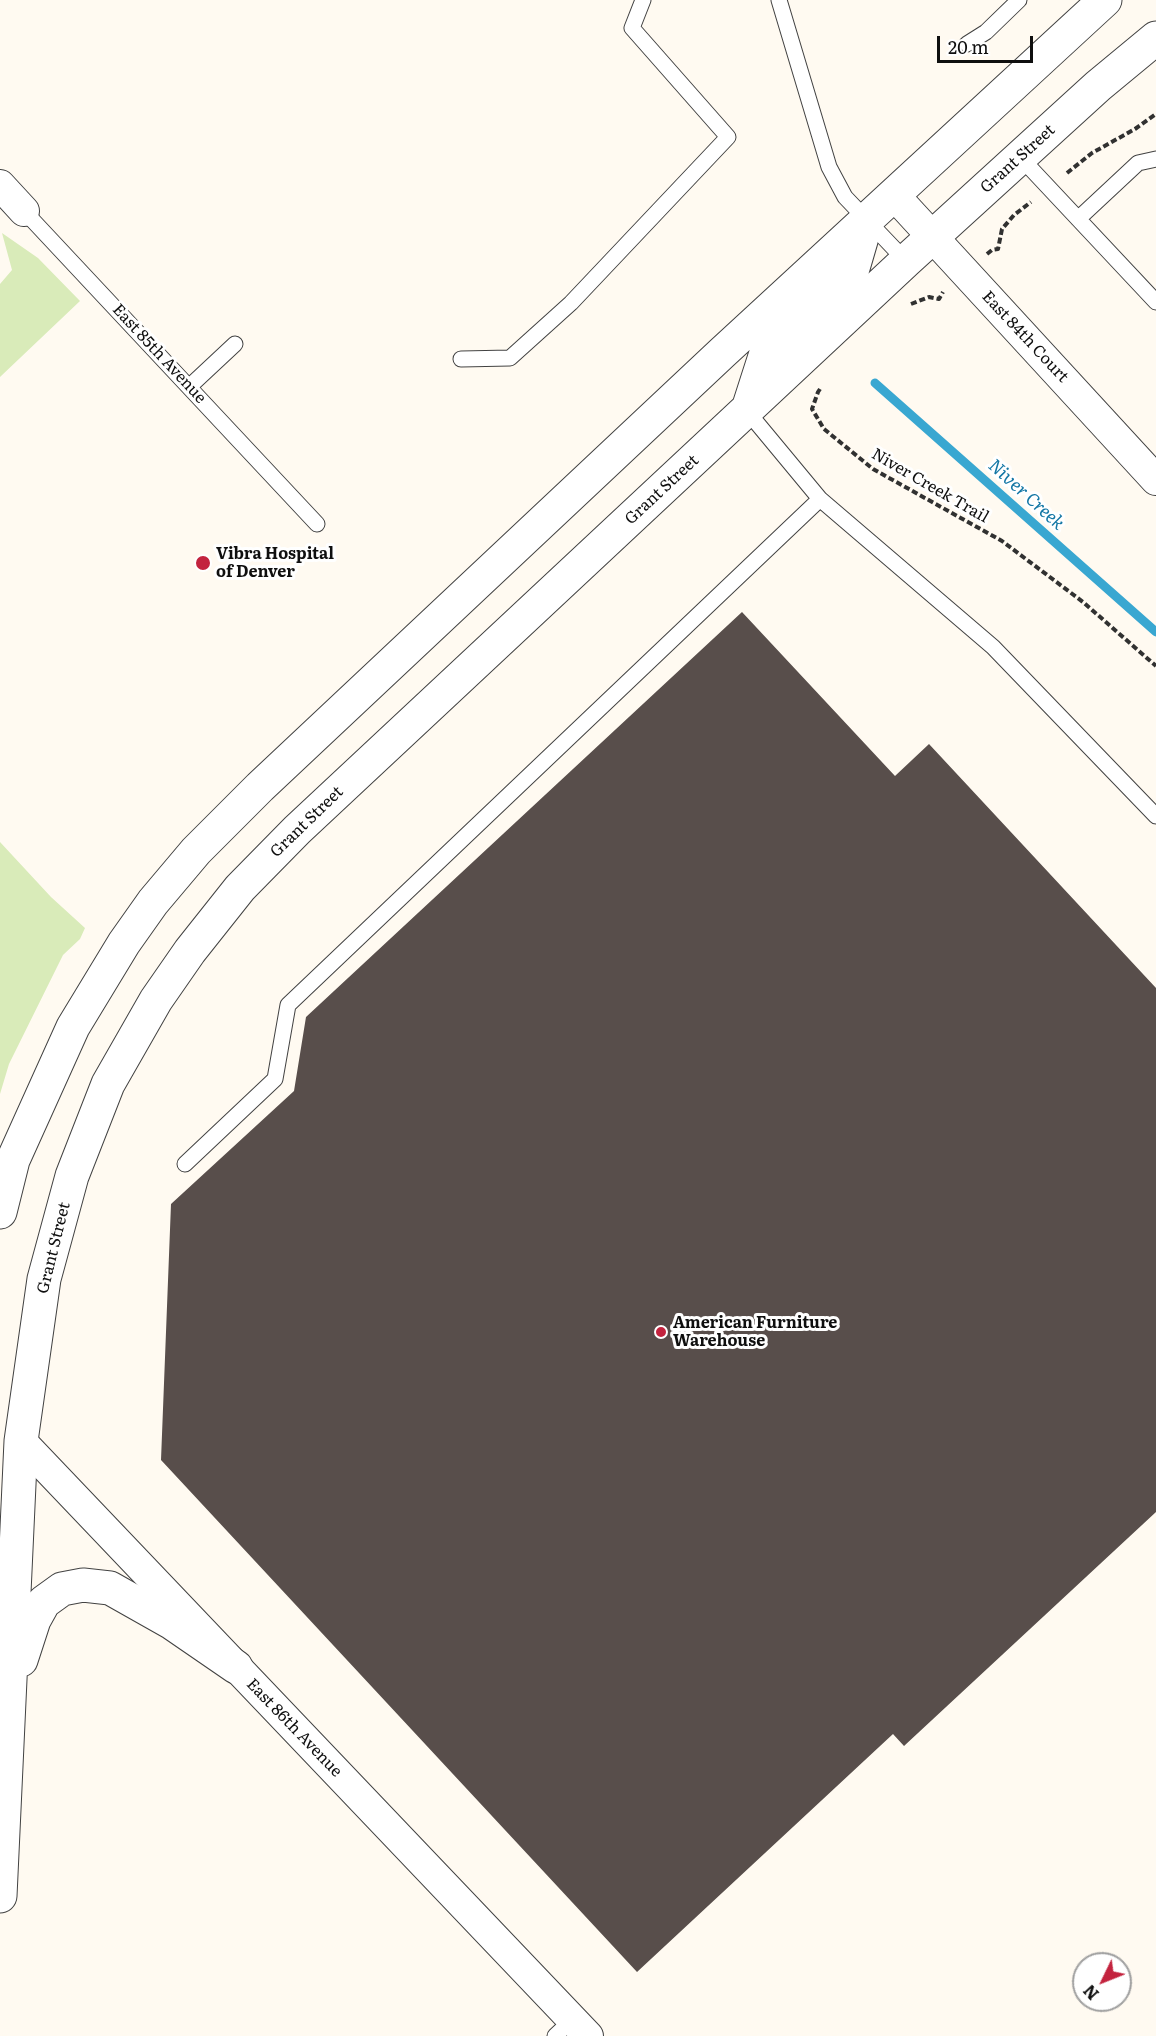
<!DOCTYPE html>
<style>
body{margin:0}
#map{position:relative;width:1156px;height:2036px;overflow:hidden;background:#fffaf1;font-family:Literata,serif}
canvas{display:block}
.north{position:absolute;left:1072px;top:1952px;width:60px;height:60px;box-sizing:border-box;background:#fff;border:2px solid #9f9f9f;border-radius:50%;rotate:227deg;font-size:16px;font-weight:700;line-height:24px;text-align:center;color:#0f0f0f}
.north::after{content:'';display:block;margin:auto;width:21px;height:27px;background:#c3233e;clip-path:polygon(50% 0,100% 100%,50% 72%,0 100%)}
.scale{position:absolute;left:937px;top:36px;width:96px;height:27px;box-sizing:border-box;border:3px solid #0f0f0f;border-top:0;padding-left:8px;font-size:18px;line-height:21px;white-space:nowrap;color:#0f0f0f;-webkit-text-stroke:4px #fff;paint-order:stroke}
</style>
<div id="map">
<canvas width="1156" height="2036"></canvas>
<div class="north">N</div>
<div class="scale">20 m</div>
</div>
<script>
const ctx = document.querySelector('canvas').getContext('2d');
ctx.lineJoin = 'round';
function fillPath(path, color) { ctx.fillStyle = color; ctx.fill(path, 'evenodd'); }
const toPath = rows => new Path2D(rows.map(r => 'M' + r).join(''));
function strokePath(path, color, width, dash) { ctx.strokeStyle = color; ctx.lineWidth = width; ctx.lineCap = dash ? 'butt' : 'round'; ctx.setLineDash(dash || []); ctx.stroke(path); }
function label(font, color, halo, rows, align = 'center') {
  ctx.font = font + ' Literata,serif'; ctx.lineWidth = 6; ctx.setLineDash([]); ctx.textBaseline = 'middle'; ctx.strokeStyle = halo; ctx.fillStyle = color; for (const [text, x, y, turn = 0] of rows) {
    ctx.save(); ctx.translate(x, y); ctx.rotate((+turn || 0) * Math.PI / 180); ctx.textAlign = isNaN(turn) ? turn : align; if (halo) ctx.strokeText(text, 0, 0); ctx.fillText(text, 0, 0); ctx.restore();
  }
}
fillPath(toPath([
 [2,233,38,258,80,301,0,377,0,284,12,270],
 [0,842,51,897,85,928,80,939,63,955,9,1064,0,1094]
]), '#d9ebb9');
strokePath(toPath([
 [875,383,1156,632]
]), '#39a7d1', 9);
fillPath(toPath([
 [742,612,895,776,929,744,1156,988,1156,1512,904,1746,893,1734,637,1972,161,1460,171,1204,294,1091,306,1017]
]), '#584e4b');
const service = toPath([
 [779,0,829,167,845,197,906,261],
 [967,44,986,32,1019,0],
 [1020,157,1156,302],
 [24,211,317,524],
 [1078,219,1138,163,1156,159],
 [461,359,510,358,571,303,728,137,632,28,643,0],
 [189,387,235,344],
 [820,499,993,647,1156,816],
 [185,1164,275,1079,288,1005,820,499,747,411],
 [555,2036,573,2019]
]);
const minor = toPath([
 [0,185,24,211],
 [894,195,1156,480],
 [21,1441,588,2036]
]);
const tertiary = toPath([
 [749,406,766,353,853,268,867,220],
 [0,1212,13,1160,73,1027,124,943,153,902,196,851,260,787,722,353,1105,0],
 [21,1660,34,1620,44,1602,62,1589,83,1585,110,1588,172,1623,236,1667],
 [0,1896,21,1441,44,1279,72,1176,108,1084,156,1000,190,951,240,888,297,830,906,261,1098,86,1156,38]
]);
strokePath(service, '#424242', 17);
strokePath(minor, '#424242', 32);
strokePath(tertiary, '#424242', 35);
strokePath(toPath([
 [1067,173,1092,153,1135,129,1156,114],
 [987,254,992,250,998,249,1002,229,1014,215,1031,202],
 [911,304,929,297,939,299,943,292],
 [820,389,818,392,812,409,824,429,873,469,1002,541,1083,602,1156,666]
]), '#313131', 4, [6, 3]);
strokePath(service, '#fff', 15);
strokePath(minor, '#fff', 30);
strokePath(tertiary, '#fff', 33);
for (const [x, y, r, color] of [
 [203,563,8,"#c3233e"],
 [661,1332,6,"#c3233e"]
]) { const dot = new Path2D(); dot.arc(x, y, r, 0, 2 * Math.PI); ctx.fillStyle = color; ctx.fill(dot); strokePath(dot, '#fff', 2); }
label('16px', '#0f0f0f', '#fff', [
 ["Grant Street",1018,159,-42],
 ["East 84th Court",1025,337,47],
 ["East 85th Avenue",159,354,47],
 ["Niver Creek Trail",930,486,30],
 ["Grant Street",662,490,-43],
 ["Grant Street",307,822,-44],
 ["Grant Street",54,1248,-76],
 ["East 86th Avenue",294,1728,46]
]);
label('bold 16px', '#0f0f0f', '#fff', [
 ["Vibra Hospital",216,554],
 ["of Denver",216,572],
 ["American Furniture",673,1323],
 ["Warehouse",673,1341]
], 'left');
label('italic 18px', '#1477a5', '#fff', [
 ["Niver Creek",1026,495,42]
]);
</script>
